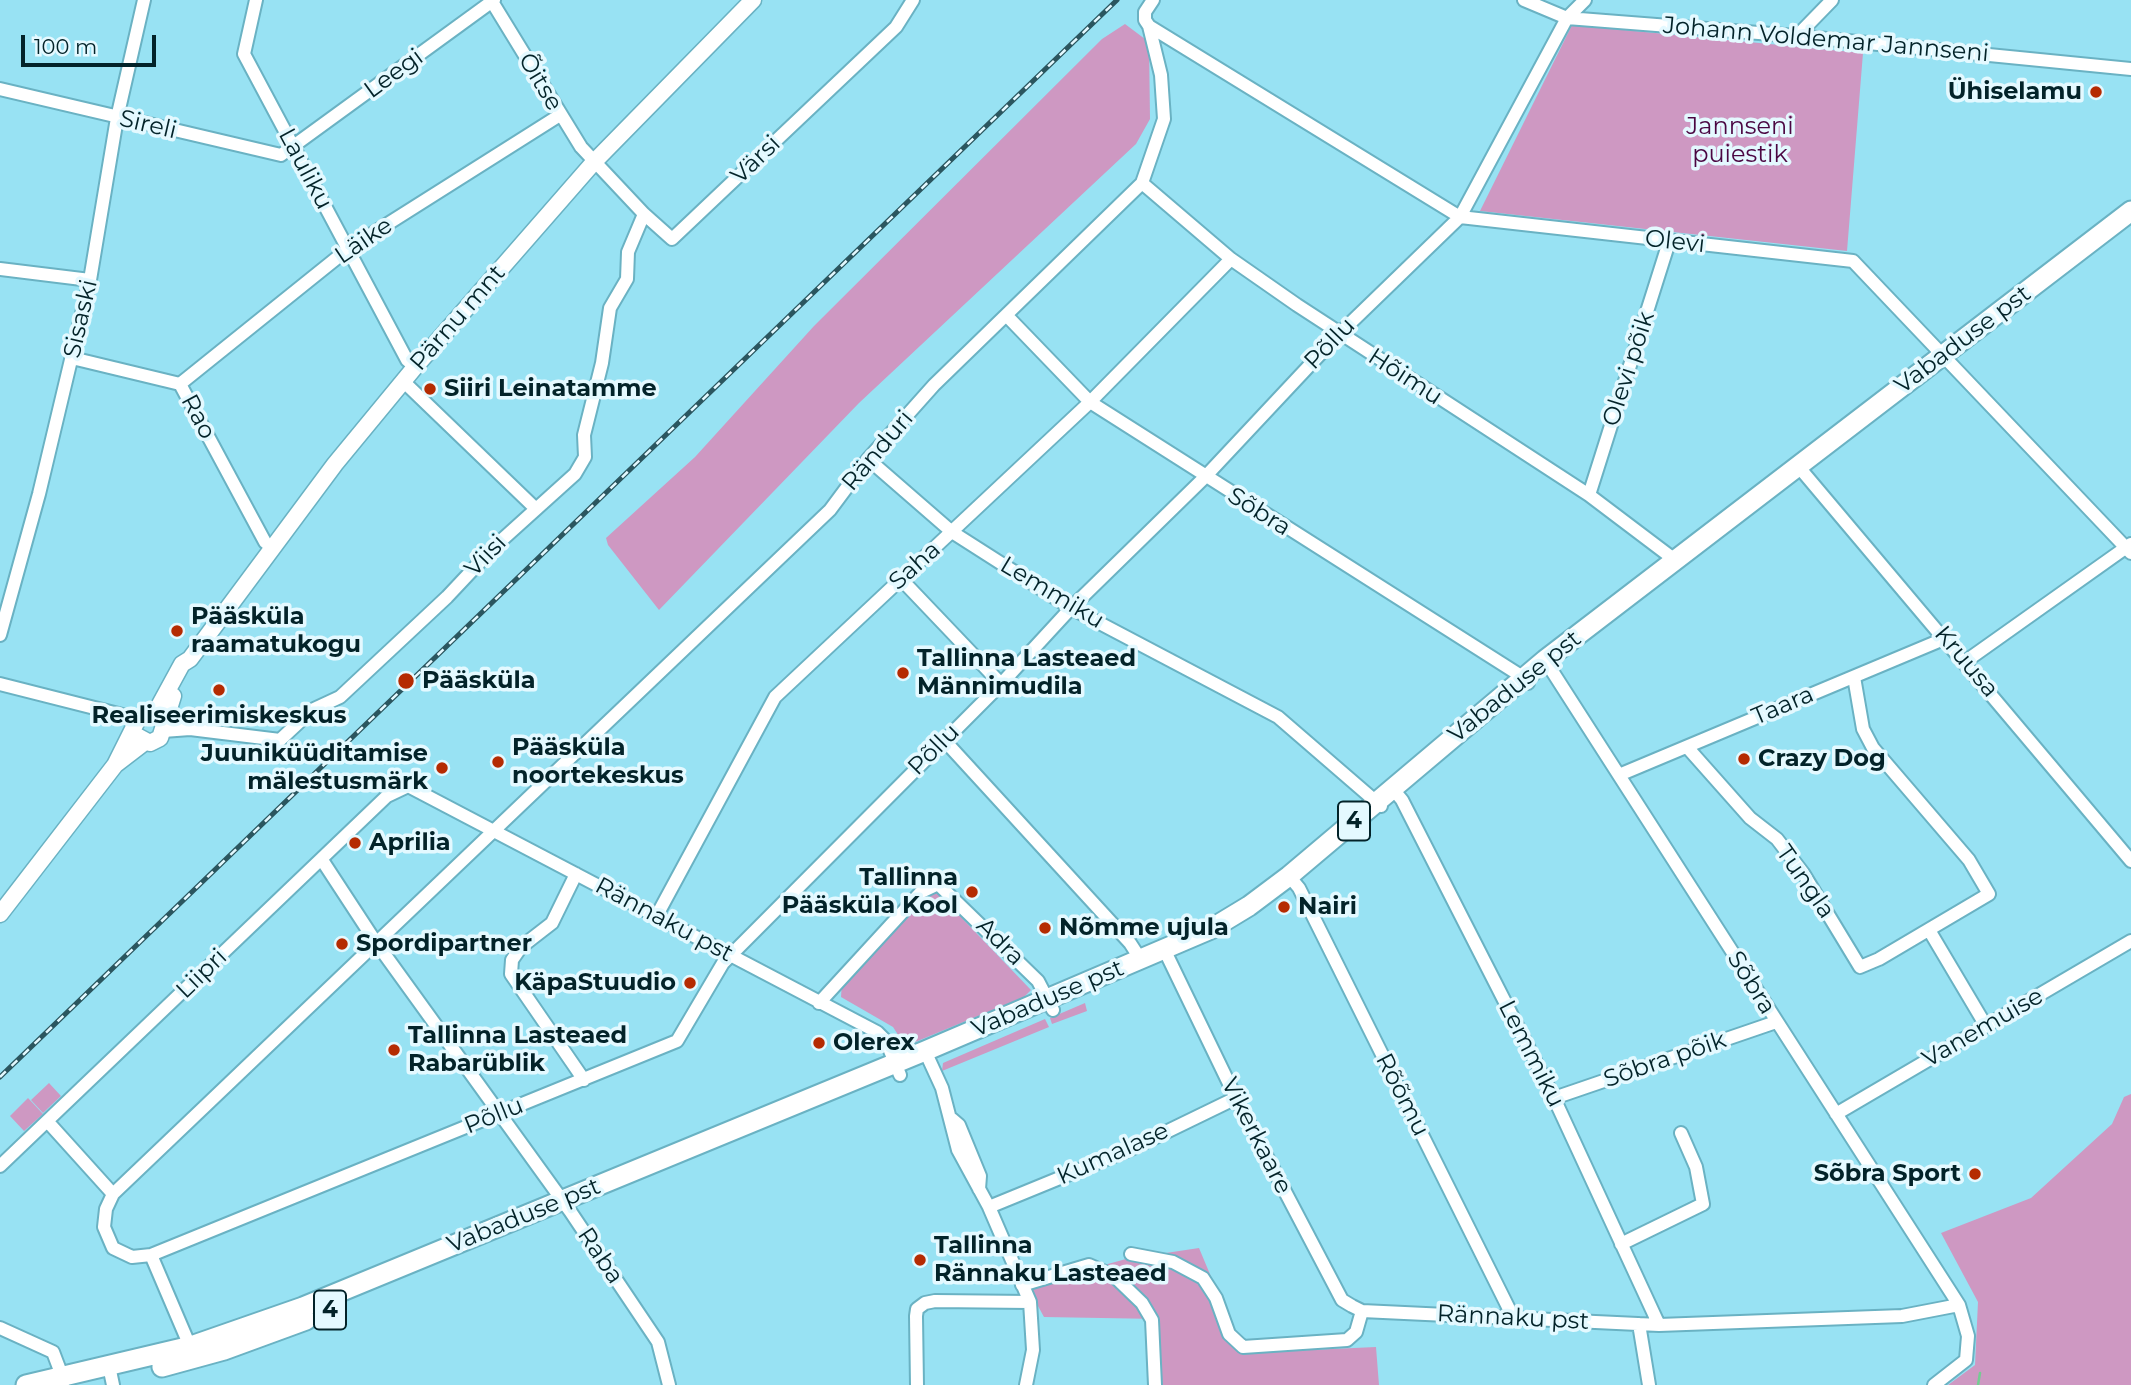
<!DOCTYPE html>
<meta charset="utf-8">
<style>
body{margin:0}
#map{position:relative;width:2131px;height:1385px;overflow:hidden;background:#98e2f3;font-family:Montserrat,sans-serif}
canvas{display:block}
.scale{position:absolute;left:21px;top:35px;width:135px;height:32px;box-sizing:border-box;border:4px solid #032329;border-top:0;padding-left:9px;font-size:21px;line-height:24px;white-space:nowrap;color:#032329;-webkit-text-stroke:5px #e4f9ff;paint-order:stroke}
</style>
<div id="map">
<canvas width="2131" height="1385"></canvas>
<div class="scale">100 m</div>
</div>
<script>
const ctx = document.querySelector('canvas').getContext('2d');
ctx.lineJoin = 'round';
function fillPath(path, color) { ctx.fillStyle = color; ctx.fill(path, 'evenodd'); }
const toPath = rows => new Path2D(rows.map(r => 'M' + r).join(''));
function strokePath(path, color, width, dash) { ctx.strokeStyle = color; ctx.lineWidth = width; ctx.lineCap = dash ? 'butt' : 'round'; ctx.setLineDash(dash || []); ctx.stroke(path); }
function label(font, color, halo, rows, align = 'center') {
  ctx.font = font + ' Montserrat,sans-serif'; ctx.lineWidth = 7; ctx.setLineDash([]); ctx.textBaseline = 'middle'; ctx.strokeStyle = halo; ctx.fillStyle = color; for (const [text, x, y, turn = 0] of rows) {
    ctx.save(); ctx.translate(x, y); ctx.rotate((+turn || 0) * Math.PI / 180); ctx.textAlign = isNaN(turn) ? turn : align; if (halo) ctx.strokeText(text, 0, 0); ctx.fillText(text, 0, 0); ctx.restore();
  }
}
fillPath(toPath([
 [1125,24,1149,42,1150,119,1136,144,859,403,659,610,608,545,606,538,695,457,814,326,1102,39],
 [1572,25,1863,53,1847,251,1480,211],
 [932,888,963,909,958,914,1031,990,1024,997,908,1045,904,1044,893,1027,841,997,842,982,889,936],
 [1085,1003,1087,1011,1052,1024,1050,1018],
 [1045,1019,1049,1027,942,1071,943,1063],
 [49,1083,61,1096,43,1113,31,1100],
 [2131,1094,2131,1385,1948,1385,1975,1365,1978,1302,1941,1233,2031,1198,2112,1124,2124,1097],
 [28,1098,43,1114,24,1131,10,1116],
 [1199,1248,1243,1353,1376,1347,1379,1385,1160,1385,1159,1319,1044,1317,1032,1295,1035,1284,1126,1259]
]), '#ce98c2');
strokePath(toPath([
 [1978,1385,1980,1373]
]), '#74cc93', 2.5);
const minor = toPath([
 [256,0,244,54,407,360,415,367],
 [491,0,581,147,644,214,672,239,896,27,913,0],
 [1153,0,1145,12,1145,20,1149,26,1161,75,1164,119,1142,183,934,385,868,459,830,510,113,1194,106,1209,104,1227,113,1248,132,1257,151,1255,677,1041,723,963,1001,684,1071,608,1204,478,1338,335,1460,217,1567,18,1585,0],
 [1524,0,1567,18,1797,36,2131,69],
 [1149,26,1460,217,1853,261,2131,553],
 [1797,36,1832,0],
 [0,89,281,155,494,0],
 [1142,183,1231,259,1297,305,1589,495,1675,560],
 [0,269,90,280],
 [1007,316,1090,402,1518,674,1528,683],
 [72,358,180,384,265,542,271,547],
 [403,381,535,508],
 [180,384,348,249,560,115],
 [868,459,952,532,1071,608,1278,717,1381,806],
 [1798,466,2131,861],
 [1589,495,1669,242],
 [900,578,1001,684],
 [0,635,39,494,90,280,117,118,144,0],
 [1545,660,1959,1305,1968,1336,1966,1360,1934,1385],
 [1966,661,2131,544],
 [0,684,138,719],
 [163,731,190,729,280,740,312,710,340,697,447,597,494,547,575,474,585,457,584,435,602,363,610,308,627,279,628,252,644,214],
 [944,740,1130,943,1141,960],
 [1687,747,1750,818,1777,839,1803,873,1860,967,1879,959,1989,894,1969,860,1873,748,1863,729,1854,677],
 [1619,775,1946,638],
 [1392,788,1402,800,1554,1098,1659,1325],
 [322,860,375,941,570,1211,658,1342,669,1385],
 [576,874,552,923,521,947,512,960,511,974,584,1080],
 [1289,876,1299,888,1513,1317],
 [656,917,775,697,1090,402,1231,259],
 [1929,930,1986,1026],
 [1164,949,1236,1098,1342,1300,1352,1306,1362,1311,1659,1325,1902,1316,1959,1305],
 [819,1003,921,892,938,884,1038,981,1053,1010],
 [925,1051,942,1088,958,1150,989,1207,1030,1302,1033,1350,1026,1385],
 [1554,1098,1776,1022],
 [1836,1114,2131,941],
 [952,1119,959,1125,980,1176,979,1189],
 [48,1122,113,1194],
 [0,1166,387,796,408,786,877,1032,886,1041,900,1075],
 [989,1207,1133,1148,1236,1098],
 [1621,1244,1703,1204,1696,1167,1681,1133],
 [1131,1254,1173,1262,1203,1278,1216,1298,1229,1334,1243,1347,1347,1340,1356,1332,1362,1311],
 [151,1255,192,1351],
 [1022,1285,1089,1265,1114,1276,1142,1303,1152,1320,1155,1385],
 [1639,1324,1649,1385],
 [0,1328,53,1352,64,1381],
 [109,1366,113,1385],
 [917,1385,916,1316,917,1309,925,1303,935,1301,1030,1302]
]);
const major = toPath([
 [137,736,150,743,160,738,173,696],
 [115,765,138,719,158,708,182,664,190,659,335,464,415,367,594,162,753,0],
 [0,914,115,765,145,742]
]);
const highway = toPath([
 [162,1367,224,1350,306,1320],
 [26,1385,191,1346,303,1307,925,1051,1211,929,1249,906,1289,876,1545,660,2131,211]
]);
strokePath(minor, '#6ab2c3', 16);
strokePath(major, '#6ab2c3', 19);
strokePath(highway, '#6ab2c3', 23);
strokePath(minor, '#fff', 12);
strokePath(major, '#fff', 16);
strokePath(highway, '#fff', 19);
const rail = toPath([
 [0,1077,1117,0]
]);
strokePath(rail, '#2b565f', 5);
strokePath(rail, '#e4f9ff', 2.5, [8]);
for (const [x, y, r, color] of [
 [2096,92,7,"#b52b02"],
 [430,389,7,"#b52b02"],
 [177,631,7,"#b52b02"],
 [903,673,7,"#b52b02"],
 [406,681,9,"#b52b02"],
 [219,690,7,"#b52b02"],
 [1744,759,7,"#b52b02"],
 [498,762,7,"#b52b02"],
 [442,768,7,"#b52b02"],
 [355,843,7,"#b52b02"],
 [972,892,7,"#b52b02"],
 [1284,907,7,"#b52b02"],
 [1045,928,7,"#b52b02"],
 [342,944,7,"#b52b02"],
 [690,983,7,"#b52b02"],
 [819,1043,7,"#b52b02"],
 [394,1050,7,"#b52b02"],
 [1975,1174,7,"#b52b02"],
 [920,1260,7,"#b52b02"]
]) { const dot = new Path2D(); dot.arc(x, y, r, 0, 2 * Math.PI); ctx.fillStyle = color; ctx.fill(dot); strokePath(dot, '#e4f9ff', 2.5); }
for (const [x, y, w] of [
 [1354,821,32],
 [330,1310,32]
]) { const box = new Path2D(); box.roundRect(x - w / 2, y - 19.5, w, 39, 5); ctx.fillStyle = '#e4f9ff'; ctx.fill(box); strokePath(box, '#032329', 2); }
label('bold 23px', '#032329', null, [
 ["4",1354,821],
 ["4",330,1310]
]);
label('24px', '#032329', '#e4f9ff', [
 ["Johann Voldemar Jannseni",1826,40,5],
 ["Leegi",394,74,-36],
 ["Õitse",540,82,59],
 ["Sireli",148,125,13],
 ["Värsi",756,160,-44],
 ["Lauliku",305,169,62],
 ["Läike",364,241,-34],
 ["Olevi",1675,242,6],
 ["Pärnu mnt",458,318,-49],
 ["Sisaski",81,319,-77],
 ["Vabaduse pst",1963,340,-37],
 ["Põllu",1330,344,-46],
 ["Olevi põik",1629,369,-72],
 ["Hõimu",1405,377,33],
 ["Rao",198,417,62],
 ["Ränduri",878,451,-50],
 ["Sõbra",1259,512,32],
 ["Viisi",486,556,-46],
 ["Saha",915,566,-42],
 ["Lemmiku",1052,593,31],
 ["Kruusa",1966,662,50],
 ["Vabaduse pst",1515,687,-39],
 ["Taara",1783,706,-23],
 ["Põllu",934,750,-45],
 ["Tungla",1805,882,55],
 ["Rännaku pst",664,920,28],
 ["Adra",1000,942,45],
 ["Liipri",202,974,-44],
 ["Sõbra",1751,983,58],
 ["Vabaduse pst",1048,999,-23],
 ["Vanemuise",1983,1028,-30],
 ["Lemmiku",1531,1054,63],
 ["Sõbra põik",1665,1060,-19],
 ["Rõõmu",1402,1095,63],
 ["Põllu",494,1116,-22],
 ["Vikerkaare",1256,1136,63],
 ["Kumalase",1113,1154,-24],
 ["Vabaduse pst",524,1216,-22],
 ["Raba",600,1256,56],
 ["Rännaku pst",1513,1318,3]
]);
label('bold 24px', '#032329', '#e4f9ff', [
 ["Ühiselamu",2082,92,"right"],
 ["Siiri Leinatamme",444,389],
 ["Pääsküla",191,617],
 ["raamatukogu",191,645],
 ["Tallinna Lasteaed",917,659],
 ["Männimudila",917,687],
 ["Pääsküla",422,681],
 ["Realiseerimiskeskus",219,716,"center"],
 ["Pääsküla",512,748],
 ["noortekeskus",512,776],
 ["Juuniküüditamise",428,754,"right"],
 ["mälestusmärk",428,782,"right"],
 ["Crazy Dog",1758,759],
 ["Aprilia",369,843],
 ["Tallinna",958,878,"right"],
 ["Pääsküla Kool",958,906,"right"],
 ["Nairi",1298,907],
 ["Nõmme ujula",1059,928],
 ["Spordipartner",356,944],
 ["KäpaStuudio",676,983,"right"],
 ["Tallinna Lasteaed",408,1036],
 ["Rabarüblik",408,1064],
 ["Olerex",833,1043],
 ["Sõbra Sport",1961,1174,"right"],
 ["Tallinna",934,1246],
 ["Rännaku Lasteaed",934,1274]
], 'left');
label('24px', '#4a0642', '#e4f9ff', [
 ["Jannseni",1740,127],
 ["puiestik",1740,155]
]);
</script>
